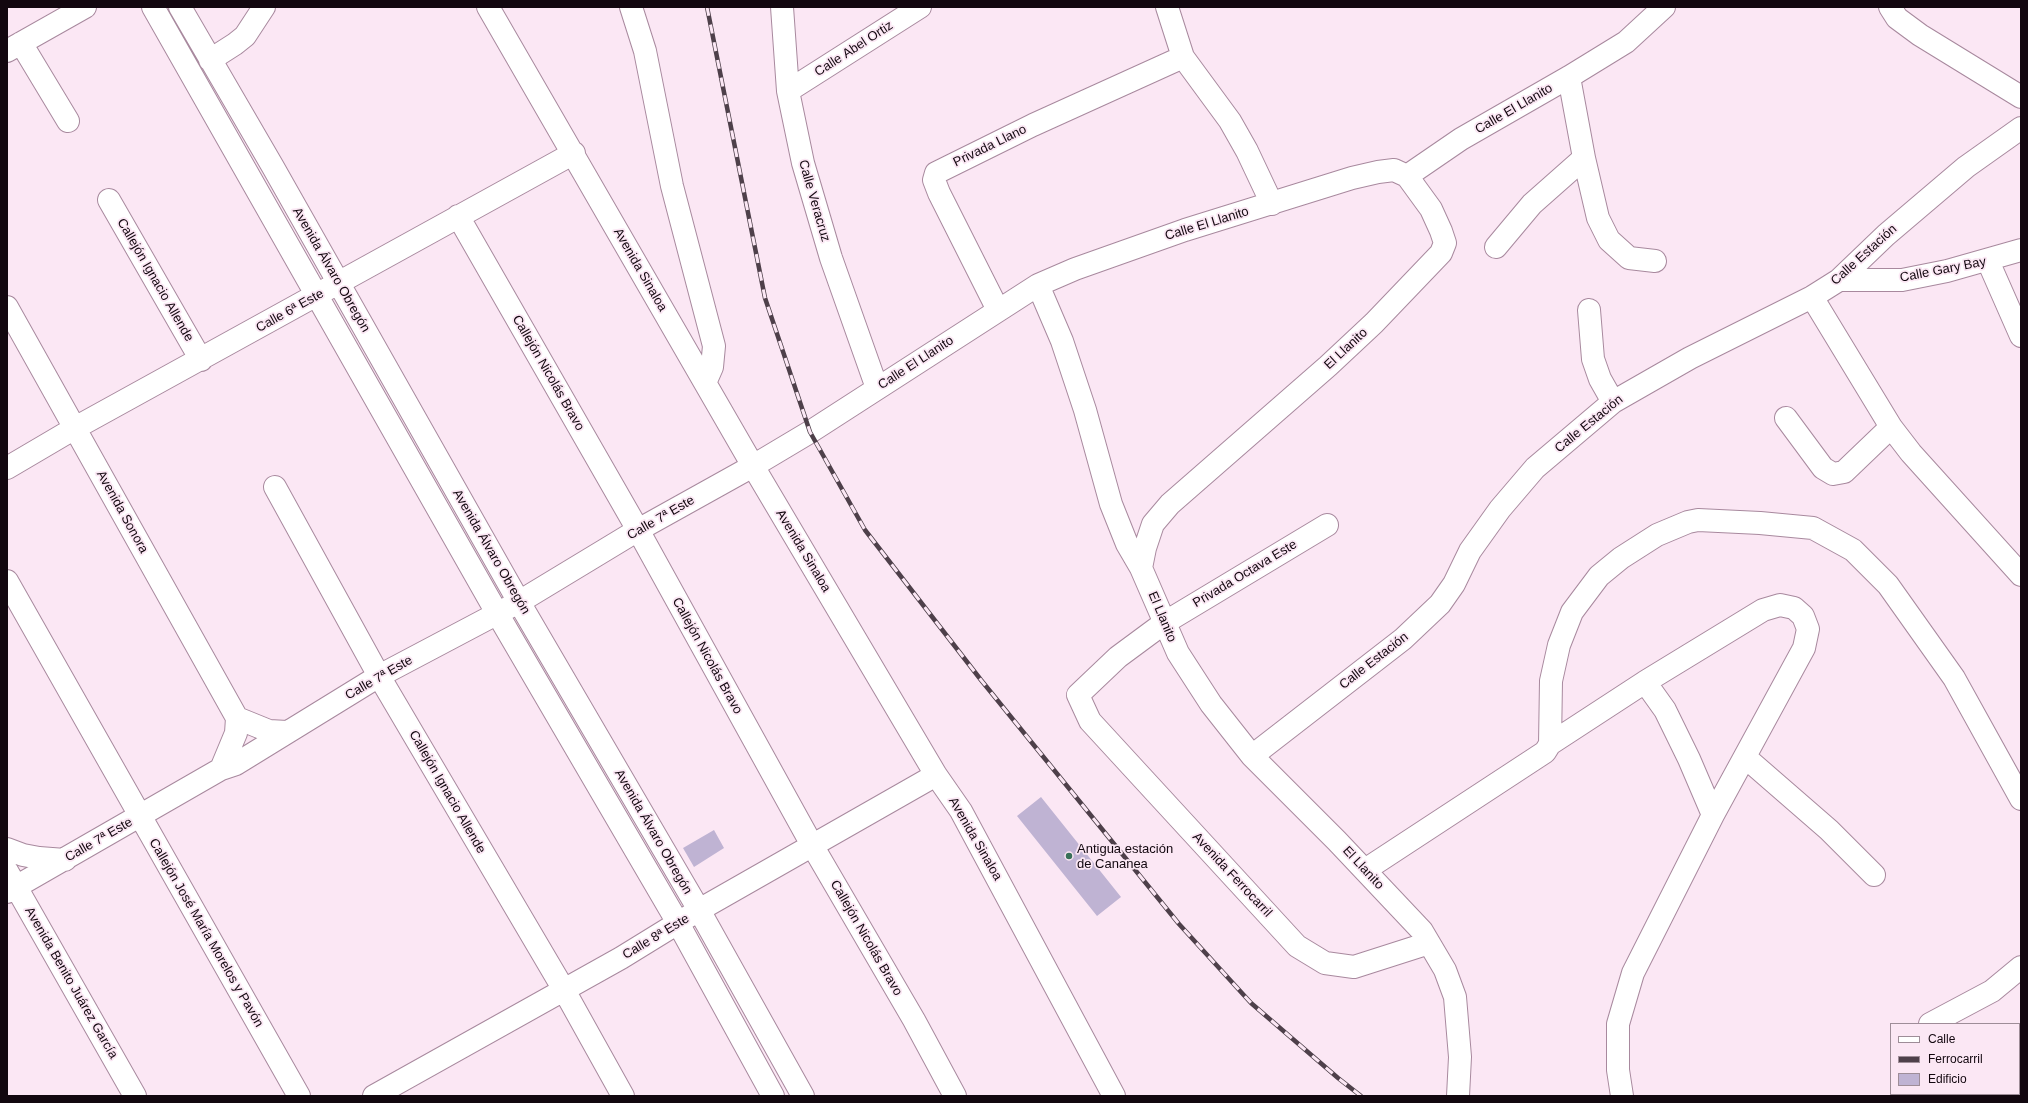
<!DOCTYPE html>
<meta charset="utf-8">
<style>
body{margin:0}
#map{position:relative;width:2028px;height:1103px;overflow:hidden;background:#fbe7f4;font-family:Arial,sans-serif}
canvas{display:block}
.frame{position:absolute;inset:0;border:8px solid #12070f;pointer-events:none}
.legend{position:absolute;left:1890px;top:1023px;width:130px;height:72px;box-sizing:border-box;background:#fbe7f4;border:1px solid #9e8d98;margin:0;padding:5px 7px;list-style:none;font-size:12px;color:#12070f}
.legend li{display:flex;align-items:center;gap:8px;height:20px}
.legend b{width:20px;border:1px solid #9e8d98}
</style>
<div id="map">
<canvas width="2028" height="1103"></canvas>
<div class="frame"></div>
<ul class="legend">
<li><b style="height:5px;background:#fff"></b>Calle</li>
<li><b style="height:5px;background:#4e404a"></b>Ferrocarril</li>
<li><b style="height:11px;background:#bfb3d3"></b>Edificio</li>
</ul>
</div>
<script>
const ctx = document.querySelector('canvas').getContext('2d');
ctx.lineJoin = 'round';
function fillPath(path, color) { ctx.fillStyle = color; ctx.fill(path, 'evenodd'); }
const toPath = rows => new Path2D(rows.map(r => 'M' + r).join(''));
function strokePath(path, color, width, dash) { ctx.strokeStyle = color; ctx.lineWidth = width; ctx.lineCap = dash ? 'butt' : 'round'; ctx.setLineDash(dash || []); ctx.stroke(path); }
function label(font, color, halo, rows, align = 'center') {
  ctx.font = font + ' Arial,sans-serif'; ctx.lineWidth = 3.5; ctx.setLineDash([]); ctx.textBaseline = 'middle'; ctx.strokeStyle = halo; ctx.fillStyle = color; for (const [text, x, y, turn = 0] of rows) {
    ctx.save(); ctx.translate(x, y); ctx.rotate((+turn || 0) * Math.PI / 180); ctx.textAlign = isNaN(turn) ? turn : align; if (halo) ctx.strokeText(text, 0, 0); ctx.fillText(text, 0, 0); ctx.restore();
  }
}
fillPath(toPath([
 [1041,797,1121,897,1097,916,1017,816],
 [714,830,724,848,694,867,683,848]
]), '#bfb3d3');
const minor = toPath([
 [153,7,497,613,678,923,773,1096],
 [180,7,273,167,519,602,699,910,803,1096],
 [488,7,753,466,936,775,961,811,1114,1096],
 [631,7,645,51,672,186,714,346,712,367,705,383],
 [782,7,788,91,803,163,831,258,877,388],
 [1167,7,1183,57,1230,121,1247,151,1272,204],
 [1890,7,1897,18,1920,35,2021,97],
 [21,43,68,121],
 [7,51,85,7],
 [210,60,235,44,245,36,264,7],
 [1569,77,1584,158,1598,218,1609,240,1629,258,1655,261],
 [788,91,920,7],
 [109,200,201,360],
 [458,216,638,530,812,845,914,1020,955,1096],
 [1496,247,1532,204,1584,158],
 [1988,261,2021,336],
 [1839,280,1902,280,1947,271,2021,250],
 [1038,285,1062,341,1085,410,1111,504,1127,544,1141,568,1178,653,1211,704,1252,756,1337,841,1422,931,1445,970,1455,997,1460,1057,1458,1096],
 [1812,297,1891,427,1911,453,2021,575],
 [7,307,237,718,236,733,221,769],
 [998,310,939,193,934,180,936,173,1033,125,1183,57],
 [1589,310,1593,359,1600,379,1613,402],
 [1786,418,1823,468,1833,474,1844,472,1891,427],
 [7,468,75,428,574,153],
 [275,487,379,676,564,990,623,1096],
 [1327,525,1164,623,1118,657,1078,695,1090,721,1297,946,1325,963,1354,967,1429,943],
 [1141,568,1145,548,1153,524,1170,504,1328,366,1374,323,1441,253,1445,243,1441,231,1431,209,1407,176],
 [7,581,299,1096],
 [1645,682,1665,710,1689,759,1713,815],
 [237,718,269,731,287,732],
 [1550,744,1645,682,1763,610,1780,605,1794,608,1803,616,1808,629,1804,648,1713,815,1633,973,1618,1024,1618,1070,1622,1096],
 [1252,756,1403,639,1440,604,1454,584,1470,551,1500,509,1535,468,1613,402,1690,358,1812,297,1839,280,1886,235,1966,167,2021,128],
 [1745,757,1829,830,1874,875],
 [7,849,23,855,39,858,65,860],
 [1365,870,1545,752,1550,744,1551,681,1559,645,1572,612,1599,576,1621,558,1657,535,1688,522,1698,520,1760,523,1813,528,1853,550,1888,585,1954,678,2021,799],
 [7,871,135,1096],
 [7,892,221,769,236,764,379,676,519,602,638,530,753,466,810,432,1038,285,1075,269,1185,230,1352,178,1378,172,1394,170,1407,176,1461,139,1569,77,1626,42,1664,7],
 [1930,1024,1992,991,2021,967],
 [1922,1094,1923,1096],
 [374,1096,621,958,699,910,936,775]
]);
strokePath(minor, '#a8899e', 24);
strokePath(minor, '#fff', 22);
const rail = toPath([
 [707,7,765,298,810,432,865,530,981,680,1179,924,1251,1003,1338,1078,1361,1096]
]);
strokePath(rail, '#4e404a', 4.5);
strokePath(rail, '#fbe7f4', 3, [9]);
for (const [x, y, r, color] of [
 [1069,856,4,"#387058"]
]) { const dot = new Path2D(); dot.arc(x, y, r, 0, 2 * Math.PI); ctx.fillStyle = color; ctx.fill(dot); strokePath(dot, '#fbe7f4', 1.5); }
label('13px', '#12070f', '#fbe7f4', [
 ["Calle Abel Ortiz",854,49,-33],
 ["Calle El Llanito",1514,109,-30],
 ["Privada Llano",990,146,-26],
 ["Calle Veracruz",814,201,74],
 ["Calle El Llanito",1207,224,-17],
 ["Calle Estación",1864,255,-42],
 ["Avenida Álvaro Obregón",331,270,60],
 ["Avenida Sinaloa",640,270,60],
 ["Calle Gary Bay",1943,270,-11],
 ["Callejón Ignacio Allende",155,280,60],
 ["Calle 6ª Este",290,311,-29],
 ["El Llanito",1346,349,-43],
 ["Calle El Llanito",916,363,-33],
 ["Callejón Nicolás Bravo",548,373,60],
 ["Calle Estación",1589,424,-39],
 ["Avenida Sonora",122,512,61],
 ["Calle 7ª Este",661,518,-30],
 ["Avenida Sinaloa",803,551,59],
 ["Avenida Álvaro Obregón",491,552,60],
 ["Privada Octava Este",1245,574,-31],
 ["El Llanito",1162,617,67],
 ["Callejón Nicolás Bravo",707,656,61],
 ["Calle Estación",1374,661,-38],
 ["Calle 7ª Este",379,678,-30],
 ["Callejón Ignacio Allende",447,792,60],
 ["Avenida Álvaro Obregón",653,832,60],
 ["Avenida Sinaloa",975,839,60],
 ["Calle 7ª Este",99,840,-30],
 ["El Llanito",1363,868,47],
 ["Avenida Ferrocarril",1232,875,47],
 ["Callejón José María Morelos y Pavón",206,933,60],
 ["Calle 8ª Este",656,937,-31],
 ["Callejón Nicolás Bravo",866,938,60],
 ["Avenida Benito Juárez García",71,983,60]
]);
label('13px', '#12070f', '#fbe7f4', [
 ["Antigua estación",1077,849],
 ["de Cananea",1077,864]
], 'left');
</script>
